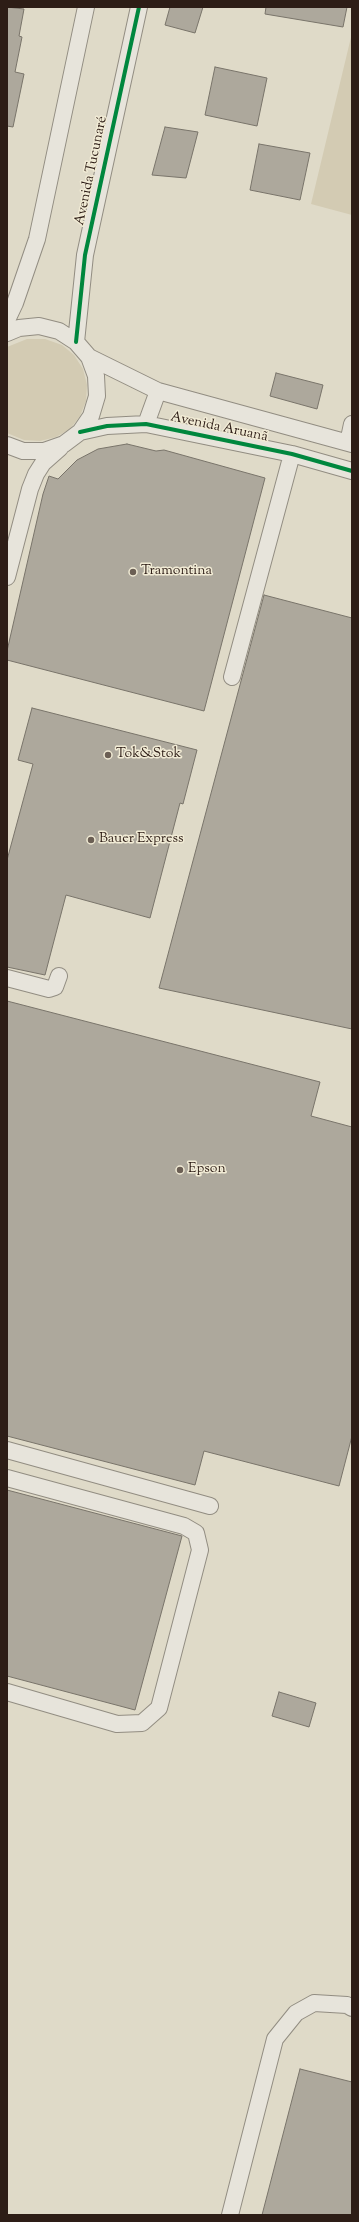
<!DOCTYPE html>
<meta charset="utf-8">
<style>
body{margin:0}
#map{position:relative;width:359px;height:2222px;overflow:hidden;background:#dfdac8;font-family:"Sorts Mill Goudy",serif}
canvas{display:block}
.frame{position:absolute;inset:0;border:8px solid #2d1d16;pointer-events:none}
</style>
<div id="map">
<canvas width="359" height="2222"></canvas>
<div class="frame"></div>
</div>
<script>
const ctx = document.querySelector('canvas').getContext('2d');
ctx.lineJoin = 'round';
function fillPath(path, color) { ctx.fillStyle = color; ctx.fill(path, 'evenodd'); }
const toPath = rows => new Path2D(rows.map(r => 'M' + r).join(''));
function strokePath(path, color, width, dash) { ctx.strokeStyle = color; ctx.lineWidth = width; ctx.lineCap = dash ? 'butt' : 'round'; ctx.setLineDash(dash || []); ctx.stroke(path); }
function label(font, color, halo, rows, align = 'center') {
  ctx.font = font + ' "Sorts Mill Goudy",serif'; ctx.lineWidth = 3; ctx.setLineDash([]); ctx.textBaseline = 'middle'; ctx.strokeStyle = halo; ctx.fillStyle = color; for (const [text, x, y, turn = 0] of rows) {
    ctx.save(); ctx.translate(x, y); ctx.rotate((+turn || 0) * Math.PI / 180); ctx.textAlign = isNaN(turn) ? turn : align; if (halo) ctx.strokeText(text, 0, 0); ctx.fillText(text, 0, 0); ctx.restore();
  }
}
fillPath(toPath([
 [352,33,352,215,311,204],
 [27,339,45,339,62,345,74,355,83,369,87,385,86,401,80,416,70,429,56,437,40,441,24,440,7,433,7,347]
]), '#d3cbb3');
const building = toPath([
 [7,7,24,9,19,36,22,37,15,72,24,74,13,127,7,126,7,7],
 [170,7,203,7,195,33,165,25,170,7],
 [266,7,347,7,343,27,265,14,266,7],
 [215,67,267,78,257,126,205,115,215,67],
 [165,127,198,132,186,178,152,175,165,127],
 [259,144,310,153,300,200,250,190,259,144],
 [276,373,323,385,317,409,270,396,276,373],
 [127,444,156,451,164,450,265,478,204,711,7,660,7,651,43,494,49,476,58,479,77,460,98,449,127,444],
 [264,595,352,618,352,1029,159,988,264,595],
 [32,708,197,750,183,804,180,803,150,918,66,895,45,975,7,967,7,860,33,764,18,760,32,708],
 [7,1001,320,1082,311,1116,352,1127,352,1436,339,1486,204,1451,195,1485,7,1436,7,1001],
 [7,1490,182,1536,135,1710,7,1676,7,1490],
 [279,1692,316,1703,309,1727,272,1716,279,1692],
 [300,2069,352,2082,352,2215,262,2215,300,2069]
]);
fillPath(building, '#ada89c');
strokePath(building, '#79746a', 1);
const minor = toPath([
 [7,320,15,303,37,239,86,7],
 [7,333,19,328,39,326,59,331,76,342,89,357,96,376,97,396,91,416,80,432,64,444,44,451,23,451,7,445],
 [76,342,85,255,139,7],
 [89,357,158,391,352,444],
 [146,424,158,391],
 [80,432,107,426,146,424,292,454,352,471],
 [348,443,352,424],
 [7,577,30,489,36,474,43,463,60,448],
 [232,677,292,454],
 [7,978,49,989,55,987,59,976],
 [7,1450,210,1506],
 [7,1478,184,1526,196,1533,200,1550,159,1708,142,1723,117,1724,7,1692],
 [230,2215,275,2039,296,2013,314,2003,347,2005,352,2008]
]);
strokePath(minor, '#928d82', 18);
strokePath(minor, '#e7e4db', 16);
strokePath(toPath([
 [76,342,85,255,139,7],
 [80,432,107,426,146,424,292,454,352,471]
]), '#00873e', 4);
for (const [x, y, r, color] of [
 [133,572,4,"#6b5f54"],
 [108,755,4,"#6b5f54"],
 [91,840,4,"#6b5f54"],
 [180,1170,4,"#6b5f54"]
]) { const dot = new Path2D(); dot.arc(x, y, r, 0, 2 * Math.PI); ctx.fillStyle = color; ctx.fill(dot); strokePath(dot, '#f1ebd5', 1.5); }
label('14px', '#2d1d16', '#f1ebd5', [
 ["Avenida Tucunaré",92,171,-78],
 ["Avenida Aruanã",219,428,12]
]);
label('14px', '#2d1d16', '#f1ebd5', [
 ["Tramontina",141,572],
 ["Tok&Stok",116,755],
 ["Bauer Express",99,840],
 ["Epson",188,1170]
], 'left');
</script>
